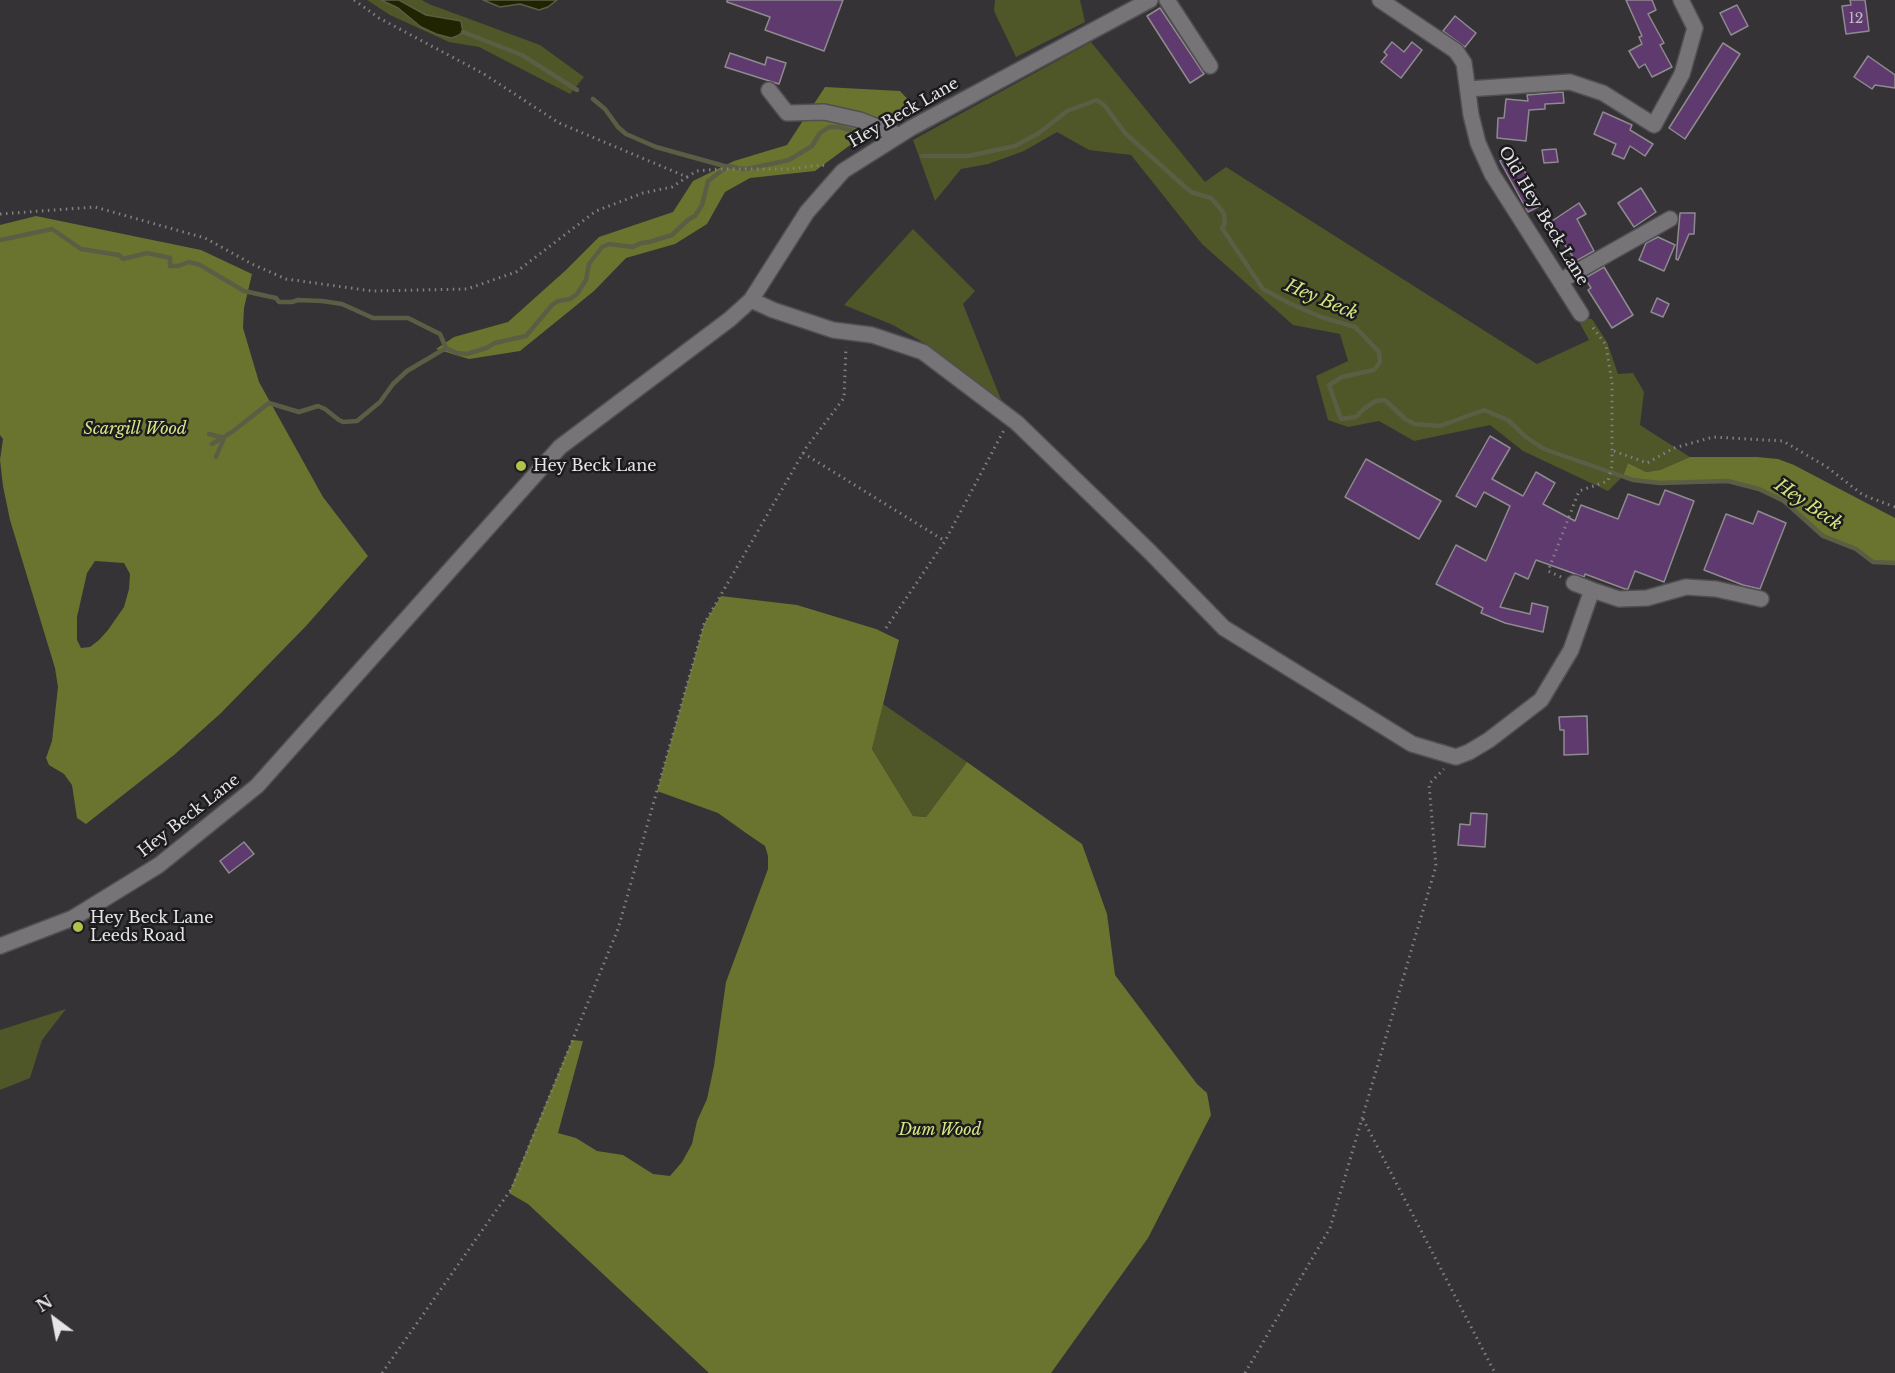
<!DOCTYPE html>
<style>
body{margin:0}
#map{position:relative;width:1895px;height:1373px;overflow:hidden;background:#353336;font-family:"Libre Baskerville",serif}
canvas{display:block}
.north{position:absolute;left:24px;top:1289px;width:60px;height:60px;-webkit-text-stroke:4px #1c1b1d;paint-order:stroke;rotate:328deg;font-size:16px;font-weight:700;line-height:24px;text-align:center;color:#e6e4e6}
.north::after{content:'';display:block;margin:auto;width:21px;height:27px;background:#e6e4e6;clip-path:polygon(50% 0,100% 100%,50% 72%,0 100%)}
</style>
<div id="map">
<canvas width="1895" height="1373"></canvas>
<div class="north">N</div>
</div>
<script>
const ctx = document.querySelector('canvas').getContext('2d');
ctx.lineJoin = 'round';
function fillPath(path, color) { ctx.fillStyle = color; ctx.fill(path, 'evenodd'); }
const toPath = rows => new Path2D(rows.map(r => 'M' + r).join(''));
function strokePath(path, color, width, dash) { ctx.strokeStyle = color; ctx.lineWidth = width; ctx.lineCap = dash ? 'butt' : 'round'; ctx.setLineDash(dash || []); ctx.stroke(path); }
function label(font, color, halo, rows, align = 'center') {
  ctx.font = font + ' "Libre Baskerville",serif'; ctx.lineWidth = 5; ctx.setLineDash([]); ctx.textBaseline = 'middle'; ctx.strokeStyle = halo; ctx.fillStyle = color; for (const [text, x, y, turn = 0] of rows) {
    ctx.save(); ctx.translate(x, y); ctx.rotate((+turn || 0) * Math.PI / 180); ctx.textAlign = isNaN(turn) ? turn : align; if (halo) ctx.strokeText(text, 0, 0); ctx.fillText(text, 0, 0); ctx.restore();
  }
}
fillPath(toPath([
 [367,0,422,0,429,4,540,45,584,77,570,94,479,47,449,42,390,15],
 [995,0,1080,0,1085,22,1016,57,994,11],
 [1091,42,1205,182,1226,167,1537,364,1589,340,1577,318,1592,319,1607,342,1618,374,1633,373,1644,392,1640,425,1690,457,1660,470,1646,472,1628,463,1623,476,1608,491,1523,451,1490,425,1414,441,1379,421,1348,427,1328,420,1316,376,1348,361,1340,334,1293,325,1202,244,1131,155,1089,150,1057,132,1024,151,988,164,961,169,935,201,913,140],
 [913,229,975,291,963,304,1002,402,926,344,893,325,844,305],
 [883,704,967,762,926,817,913,816,872,749],
 [66,1009,42,1040,30,1078,0,1090,0,1030]
]), '#4f5628');
fillPath(toPath([
 [825,87,900,91,917,109,853,143,815,171,750,178,725,192,707,224,675,244,626,258,594,291,520,351,469,359,436,349,454,337,508,322,566,270,599,237,673,212,693,181,734,161,787,145],
 [36,216,201,250,252,274,244,308,243,328,259,382,323,497,368,556,306,626,221,713,174,755,86,824,77,818,72,785,64,774,49,765,46,758,52,741,58,687,55,668,10,520,3,486,0,460,3,439,0,435,0,225],
 [95,561,124,563,130,574,129,589,124,607,108,630,99,640,90,647,81,648,77,640,77,617,87,573],
 [1690,457,1757,457,1778,459,1794,465,1895,518,1895,563,1873,562,1856,549,1823,536,1784,501,1759,489,1728,481,1660,483,1633,480,1623,476,1628,463,1646,472,1660,470],
 [721,596,797,605,876,629,899,640,872,749,913,816,926,817,967,762,1082,844,1107,914,1115,975,1197,1084,1207,1093,1211,1115,1148,1238,1051,1373,709,1373,528,1204,509,1193,572,1040,583,1041,558,1133,576,1138,597,1151,623,1155,653,1174,670,1176,682,1162,692,1144,697,1121,707,1099,714,1066,726,982,768,869,768,856,765,846,746,833,718,813,657,791,704,624]
]), '#6a742e');
const water = toPath([
 [381,0,399,0,426,15,461,21,463,32,457,36,451,38,436,34,421,27,398,8,381,0],
 [483,0,557,0,548,7,539,10,520,4,500,7,483,0]
]);
fillPath(water, '#202400');
strokePath(water, '#5b5e45', 1.5);
strokePath(toPath([
 [463,32,522,55,577,90],
 [593,99,605,109,618,127,626,134,656,147,728,167],
 [922,156,968,156,1015,146,1039,133,1067,111,1097,100,1105,106,1125,133,1184,186,1191,192,1211,198,1219,207,1224,214,1225,223,1222,228,1263,289,1291,304,1321,317,1355,327,1379,352,1380,362,1374,370,1342,377,1329,385,1341,419,1356,417,1365,408,1376,401,1385,400,1405,419,1415,424,1440,426,1484,410,1508,420,1526,437,1544,449,1633,480,1660,483,1728,481,1759,489,1784,501,1823,536,1856,549,1873,562,1895,563],
 [0,240,52,229,81,249,119,255,123,259,147,253,170,258,170,266,178,266,189,262,200,265,244,291,276,298,279,302,292,302,298,300,322,301,342,304,373,318,408,318,440,334,446,348],
 [209,434,224,438,216,457],
 [212,444,232,432,269,403,299,412,318,406,325,409,339,420,343,422,357,421,380,402,393,384,407,371,446,348,457,353,467,354,486,348,495,343,526,336,552,305,558,301,570,299,577,294,586,280,589,264,602,247,609,244,633,247,641,243,649,242,672,235,689,219,695,216,702,205,708,181,728,166,743,169,752,168,789,160,812,146,820,133,829,127,839,127,864,134]
]), '#5b5e45', 4.5);
const building = toPath([
 [727,0,843,0,824,51,765,30,770,17,727,2,727,0],
 [1626,0,1652,0,1656,10,1648,14,1664,43,1660,45,1672,67,1652,77,1645,64,1639,68,1629,51,1642,44,1639,37,1642,36,1626,0],
 [1850,0,1865,0,1869,31,1846,34,1842,6,1851,5,1850,0],
 [1737,5,1748,26,1731,35,1720,13,1737,5],
 [1160,8,1204,74,1190,83,1147,16,1160,8],
 [1455,16,1476,33,1465,47,1443,31,1455,16],
 [1392,42,1404,52,1412,42,1422,50,1401,78,1381,62,1387,55,1384,52,1392,42],
 [1723,43,1740,54,1685,139,1669,128,1723,43],
 [730,53,765,65,767,57,786,63,779,84,725,67,730,53],
 [1868,56,1895,75,1895,88,1875,85,1872,89,1854,77,1868,56],
 [1563,92,1564,103,1545,104,1545,109,1529,110,1526,141,1497,138,1498,118,1504,118,1506,99,1528,101,1527,95,1563,92],
 [1603,112,1632,125,1630,130,1653,144,1645,156,1630,146,1624,159,1612,154,1616,144,1594,134,1603,112],
 [1556,149,1558,162,1544,163,1542,150,1556,149],
 [1515,153,1542,205,1528,212,1500,161,1515,153],
 [1641,188,1656,212,1634,227,1618,203,1641,188],
 [1579,203,1586,214,1577,219,1594,251,1576,261,1557,234,1551,238,1549,223,1579,203],
 [1680,213,1695,213,1694,234,1689,234,1678,260,1676,259,1680,213],
 [1658,237,1675,245,1664,271,1639,260,1646,243,1658,237],
 [1604,267,1633,315,1612,328,1588,290,1591,288,1585,278,1604,267],
 [1657,298,1669,304,1663,317,1651,312,1657,298],
 [1490,436,1510,448,1492,479,1523,496,1536,472,1555,483,1543,504,1575,521,1581,505,1618,519,1628,494,1659,505,1665,490,1694,501,1664,582,1635,571,1628,589,1625,589,1585,574,1584,577,1536,560,1528,579,1515,573,1500,607,1530,614,1532,603,1548,607,1543,632,1505,623,1481,613,1483,608,1436,584,1456,545,1486,561,1510,506,1484,492,1476,507,1456,496,1490,436],
 [1366,459,1441,501,1419,539,1345,497,1366,459],
 [1758,511,1786,523,1760,589,1743,585,1704,570,1726,514,1753,524,1758,511],
 [1587,716,1588,754,1564,755,1564,730,1560,730,1559,717,1587,716],
 [1471,813,1487,814,1485,847,1458,845,1460,824,1470,825,1471,813],
 [244,842,254,854,229,873,220,861,244,842]
]);
fillPath(building, '#5e3a6e');
strokePath(building, '#8e8b8f', 1.5);
const minor = toPath([
 [1167,0,1210,66],
 [1380,0,1456,51,1464,63,1471,115,1478,143,1492,174,1581,314],
 [1468,89,1570,82,1603,93,1654,125,1682,74,1695,28,1681,0],
 [769,90,787,113,824,112,860,120,898,135],
 [1560,281,1670,219],
 [751,300,773,310,833,330,872,335,923,352,1017,423,1150,552,1224,628,1412,744,1456,757,1469,752,1489,740,1541,700,1571,650,1592,590,1574,583],
 [1592,590,1619,599,1647,598,1686,587,1716,589,1761,599],
 [0,946,73,918,159,865,257,786,560,447,730,319,751,300,807,212,843,171,911,128,1150,0]
]);
strokePath(minor, '#514f52', 18);
strokePath(toPath([
 [354,0,379,18,484,74,559,123,687,177,697,171,719,169,788,169,821,165,826,166],
 [0,214,95,207,205,238,252,264,286,279,372,291,467,289,516,272,596,211,643,193,672,187,687,177],
 [1614,451,1647,463,1674,448,1713,437,1783,441,1827,467,1863,495,1895,507],
 [803,453,945,541],
 [1561,577,1548,571,1579,491,1608,481,1612,466,1612,383,1606,345,1591,325],
 [886,628,945,541,1004,430],
 [1363,1119,1495,1373],
 [382,1373,512,1188,618,929,704,624,806,448,844,398,846,347],
 [1245,1373,1330,1228,1436,866,1429,784,1444,769]
]), '#828083', 3, [1.5, 4.5]);
strokePath(minor, '#777478', 15);
for (const [x, y, r, color] of [
 [521,466,6,"#b3c24b"],
 [78,927,6,"#b3c24b"]
]) { const dot = new Path2D(); dot.arc(x, y, r, 0, 2 * Math.PI); ctx.fillStyle = color; ctx.fill(dot); strokePath(dot, '#1c1b1d', 2); }
label('14px', '#c4bac8', null, [
 ["12",1856,19]
]);
label('16px', '#e6e4e6', '#1c1b1d', [
 ["Hey Beck Lane",904,113,-30],
 ["Old Hey Beck Lane",1543,216,59],
 ["Hey Beck Lane",189,816,-38]
]);
label('italic 16px', '#d7e684', '#1c1b1d', [
 ["Scargill Wood",135,429],
 ["Dum Wood",940,1130]
]);
label('16px', '#e6e4e6', '#1c1b1d', [
 ["Hey Beck Lane",533,466],
 ["Hey Beck Lane",90,918],
 ["Leeds Road",90,936]
], 'left');
label('italic 18px', '#d4e482', '#1c1b1d', [
 ["Hey Beck",1321,300,23],
 ["Hey Beck",1808,505,34]
]);
</script>
